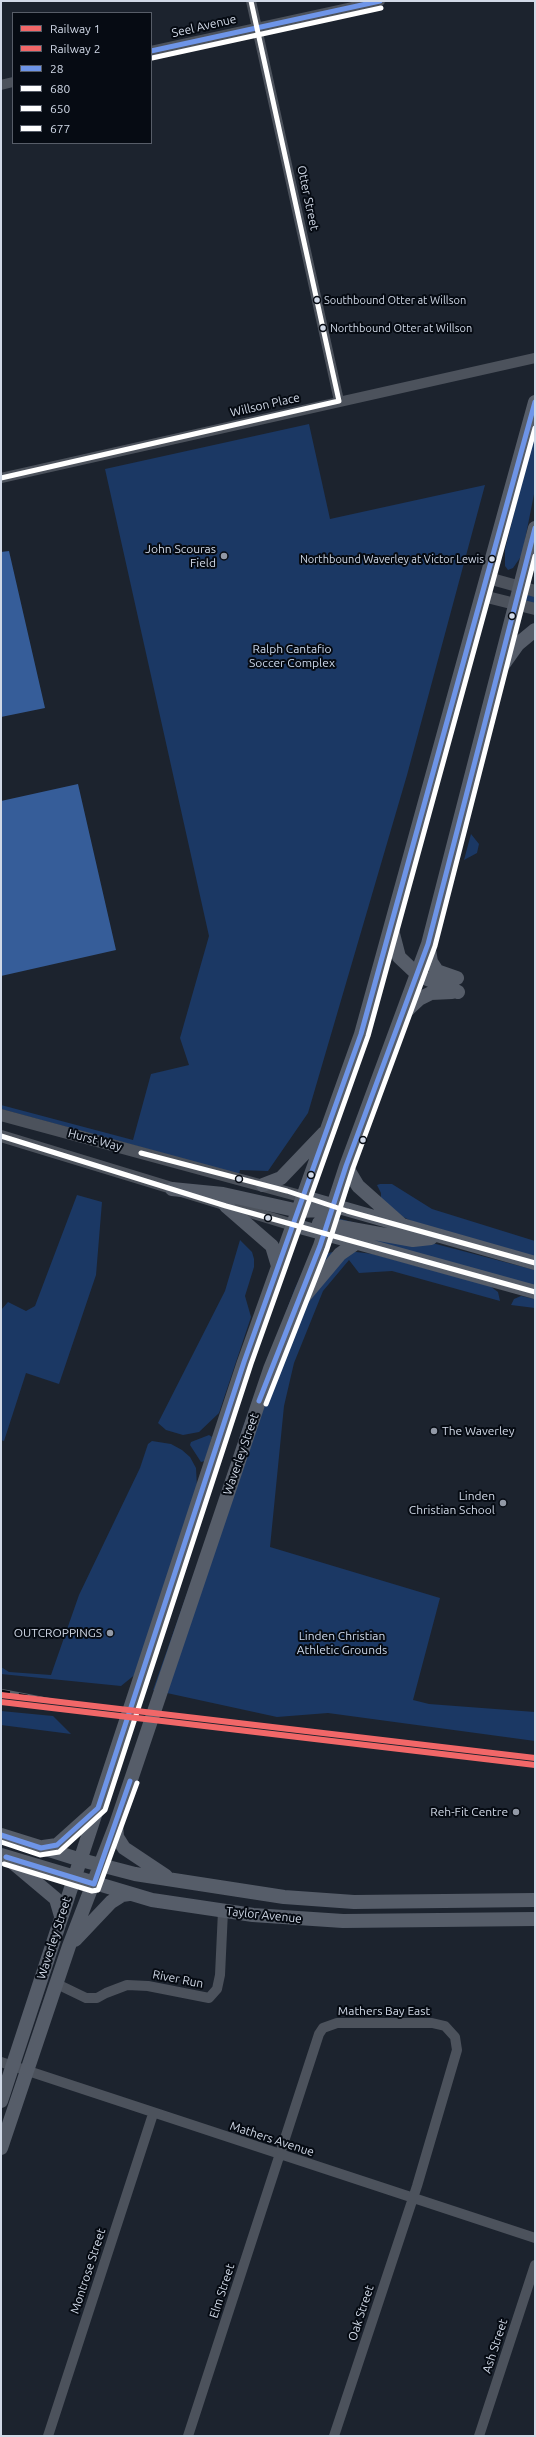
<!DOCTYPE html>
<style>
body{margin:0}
#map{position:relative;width:536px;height:2437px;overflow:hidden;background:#1c232e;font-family:Ubuntu,sans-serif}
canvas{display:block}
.frame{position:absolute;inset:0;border:2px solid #d1d9e7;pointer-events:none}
.legend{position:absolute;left:12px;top:12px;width:140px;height:132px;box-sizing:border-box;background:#060b13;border:1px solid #575d68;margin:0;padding:5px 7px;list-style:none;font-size:12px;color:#d1d9e7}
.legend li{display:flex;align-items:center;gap:8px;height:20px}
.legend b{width:20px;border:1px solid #575d68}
</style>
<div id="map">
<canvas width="536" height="2437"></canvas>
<div class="frame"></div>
<ul class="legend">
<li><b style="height:5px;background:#f16768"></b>Railway 1</li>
<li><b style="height:5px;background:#f16768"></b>Railway 2</li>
<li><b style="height:5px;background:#6e95e8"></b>28</li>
<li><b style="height:5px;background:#fff"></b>680</li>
<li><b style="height:5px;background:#fff"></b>650</li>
<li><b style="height:5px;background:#fff"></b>677</li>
</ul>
</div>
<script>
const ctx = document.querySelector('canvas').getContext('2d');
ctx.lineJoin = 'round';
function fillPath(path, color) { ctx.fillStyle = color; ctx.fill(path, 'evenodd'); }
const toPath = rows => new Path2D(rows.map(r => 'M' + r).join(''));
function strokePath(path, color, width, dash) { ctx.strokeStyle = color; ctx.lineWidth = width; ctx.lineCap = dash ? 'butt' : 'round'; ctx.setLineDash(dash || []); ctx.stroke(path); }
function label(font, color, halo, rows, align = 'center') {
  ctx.font = font + ' Ubuntu,sans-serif'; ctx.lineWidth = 4; ctx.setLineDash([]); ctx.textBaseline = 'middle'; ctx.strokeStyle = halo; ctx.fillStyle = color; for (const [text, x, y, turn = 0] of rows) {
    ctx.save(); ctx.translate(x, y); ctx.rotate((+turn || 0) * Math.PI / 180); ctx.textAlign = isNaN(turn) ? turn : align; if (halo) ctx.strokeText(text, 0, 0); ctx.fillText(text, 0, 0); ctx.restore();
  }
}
fillPath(toPath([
 [535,422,535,489,522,555,513,568,508,570,505,566,505,549,530,451],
 [309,424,330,519,485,485,407,775,308,1113,268,1171,240,1170,239,1174,1,1109,1,1105,133,1140,151,1074,189,1065,180,1038,209,936,105,469],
 [520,587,535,591,535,609,516,604],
 [471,834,479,844,477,853,464,860],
 [380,1184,392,1184,432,1209,535,1241,535,1257,418,1224,403,1217,381,1199,381,1193,377,1185],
 [77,1195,102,1202,96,1275,59,1384,26,1373,4,1441,1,1440,1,1310,8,1302,26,1311,35,1306],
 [337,1218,535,1270,535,1286,334,1230],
 [240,1240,252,1252,254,1259,254,1267,245,1296,251,1317,219,1413,199,1432,183,1435,166,1430,158,1423,225,1291],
 [340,1250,373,1254,490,1286,498,1292,500,1301,392,1271,359,1273,349,1260,323,1291,294,1363,284,1406,270,1547,440,1598,413,1700,429,1704,535,1712,535,1741,328,1713,277,1717,153,1690,223,1491,243,1427,295,1288,300,1278,316,1261,325,1254],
 [521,1296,535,1299,535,1308,511,1305,514,1299],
 [209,1435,212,1437,205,1461,201,1462,190,1445,191,1442],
 [152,1441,171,1444,182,1450,190,1457,196,1468,197,1487,137,1673,121,1686,1,1674,1,1667,9,1672,51,1675,79,1595,140,1468,148,1444],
 [1,1711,53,1716,71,1734,1,1725]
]), '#1b3864');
fillPath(toPath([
 [9,551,45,708,1,717,1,552],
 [78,784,116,950,1,976,1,801]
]), '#365d99');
strokePath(toPath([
 [251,1,339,401],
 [151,51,380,1],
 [1,85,13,82],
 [1,478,535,358],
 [57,1984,86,1998,97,1998,106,1993,127,1985,148,1986,209,1998,217,1989,220,1975,223,1911],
 [1,2062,535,2238],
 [48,2436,153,2114],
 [188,2436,319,2034,323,2028,337,2023,432,2023,445,2026,455,2037,457,2050,417,2186,334,2436],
 [479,2436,535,2265]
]), '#4c525c', 10);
strokePath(toPath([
 [488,578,535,591],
 [483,596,535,609],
 [1,1115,304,1197],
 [1,1136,293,1225]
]), '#4c525c', 12);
strokePath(toPath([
 [503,665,518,644,535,630],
 [391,926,399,957,418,975,458,992],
 [428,944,431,962,437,971,457,978],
 [405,1012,419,999,431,993,452,992],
 [346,1166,358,1186,402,1225],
 [263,1185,281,1178,324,1133],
 [172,1189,223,1194,299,1211,322,1210,331,1207],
 [304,1197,535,1263],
 [226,1206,272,1246,278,1266],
 [319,1223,413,1240,431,1238],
 [293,1225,535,1292],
 [303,1298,340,1254,356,1243],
 [116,1824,117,1837,124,1848,166,1876],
 [1,1835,81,1860,135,1874,284,1897,354,1902,535,1900],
 [43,1847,57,1845,96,1810],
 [1,1855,152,1900,253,1915,343,1921,535,1919],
 [12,1862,56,1899,61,1916],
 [75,1940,111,1902,122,1895,129,1894],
 [1,2101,244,1362,361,1034,535,402],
 [1,2148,69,1946,116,1824,270,1369,320,1246,346,1166,428,944,535,528]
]), '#565d69', 14);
const rail = toPath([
 [1,1691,53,1701]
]);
strokePath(rail, '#5c626a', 4.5);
strokePath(rail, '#060b13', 3, [9]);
strokePath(toPath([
 [151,51,380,1],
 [259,1401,320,1246,346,1166,428,944,535,528],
 [1,1835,41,1848,57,1845,98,1808,244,1362,361,1034,535,402],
 [6,1857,94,1884,130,1781]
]), '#6e95e8', 5);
strokePath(toPath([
 [152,58,381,8],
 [266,1404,327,1249,353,1168,435,946,535,556],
 [1,1842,40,1855,59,1852,105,1810,251,1364,368,1036,535,428],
 [4,1864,92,1891,98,1890,137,1783]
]), '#fff', 5);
strokePath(toPath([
 [251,1,339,401],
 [1,478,339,401]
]), '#fff', 5);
strokePath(toPath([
 [1,1136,226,1206,535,1292],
 [141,1153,287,1191,347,1211,535,1263]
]), '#fff', 5);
strokePath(toPath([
 [1,1702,535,1765]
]), '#f16768', 6);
strokePath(toPath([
 [1,1695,535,1758]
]), '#f16768', 6);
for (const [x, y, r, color] of [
 [317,300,3.5,"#d1d9e7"],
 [323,328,3.5,"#d1d9e7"],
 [224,556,4,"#9299a6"],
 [492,559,3.5,"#d1d9e7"],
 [512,616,3.5,"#d1d9e7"],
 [363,1140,3.5,"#d1d9e7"],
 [311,1175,3.5,"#d1d9e7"],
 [239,1179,3.5,"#d1d9e7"],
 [268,1218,3.5,"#d1d9e7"],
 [434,1431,4,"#9299a6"],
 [503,1503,4,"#9299a6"],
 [110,1633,4,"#9299a6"],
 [516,1812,4,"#9299a6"]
]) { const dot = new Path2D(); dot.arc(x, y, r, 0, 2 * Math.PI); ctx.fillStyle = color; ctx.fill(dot); strokePath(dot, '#060b13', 1.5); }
label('11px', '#d1d9e7', '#060b13', [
 ["Southbound Otter at Willson",324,300],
 ["Northbound Otter at Willson",330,328],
 ["Northbound Waverley at Victor Lewis",484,559,"right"]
], 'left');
label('12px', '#d1d9e7', '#060b13', [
 ["Seel Avenue",204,26,-13],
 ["Otter Street",308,198,78],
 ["Willson Place",265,405,-13],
 ["Hurst Way",95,1140,15],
 ["Waverley Street",241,1454,-71],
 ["Taylor Avenue",264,1915,6],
 ["Waverley Street",54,1938,-72],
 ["River Run",178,1979,11],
 ["Mathers Bay East",384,2011],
 ["Mathers Avenue",272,2139,18],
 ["Montrose Street",88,2271,-72],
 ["Elm Street",222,2291,-72],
 ["Oak Street",361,2313,-72],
 ["Ash Street",495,2346,-72]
]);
label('12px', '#d1d9e7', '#060b13', [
 ["John Scouras",216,549],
 ["Field",216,563],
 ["The Waverley",442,1431,"left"],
 ["Linden",495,1496],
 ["Christian School",495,1510],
 ["OUTCROPPINGS",102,1633],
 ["Reh-Fit Centre",508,1812]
], 'right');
label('12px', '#cdd9ec', '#060b13', [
 ["Ralph Cantafio",292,649],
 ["Soccer Complex",292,663],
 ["Linden Christian",342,1636],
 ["Athletic Grounds",342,1650]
]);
</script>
